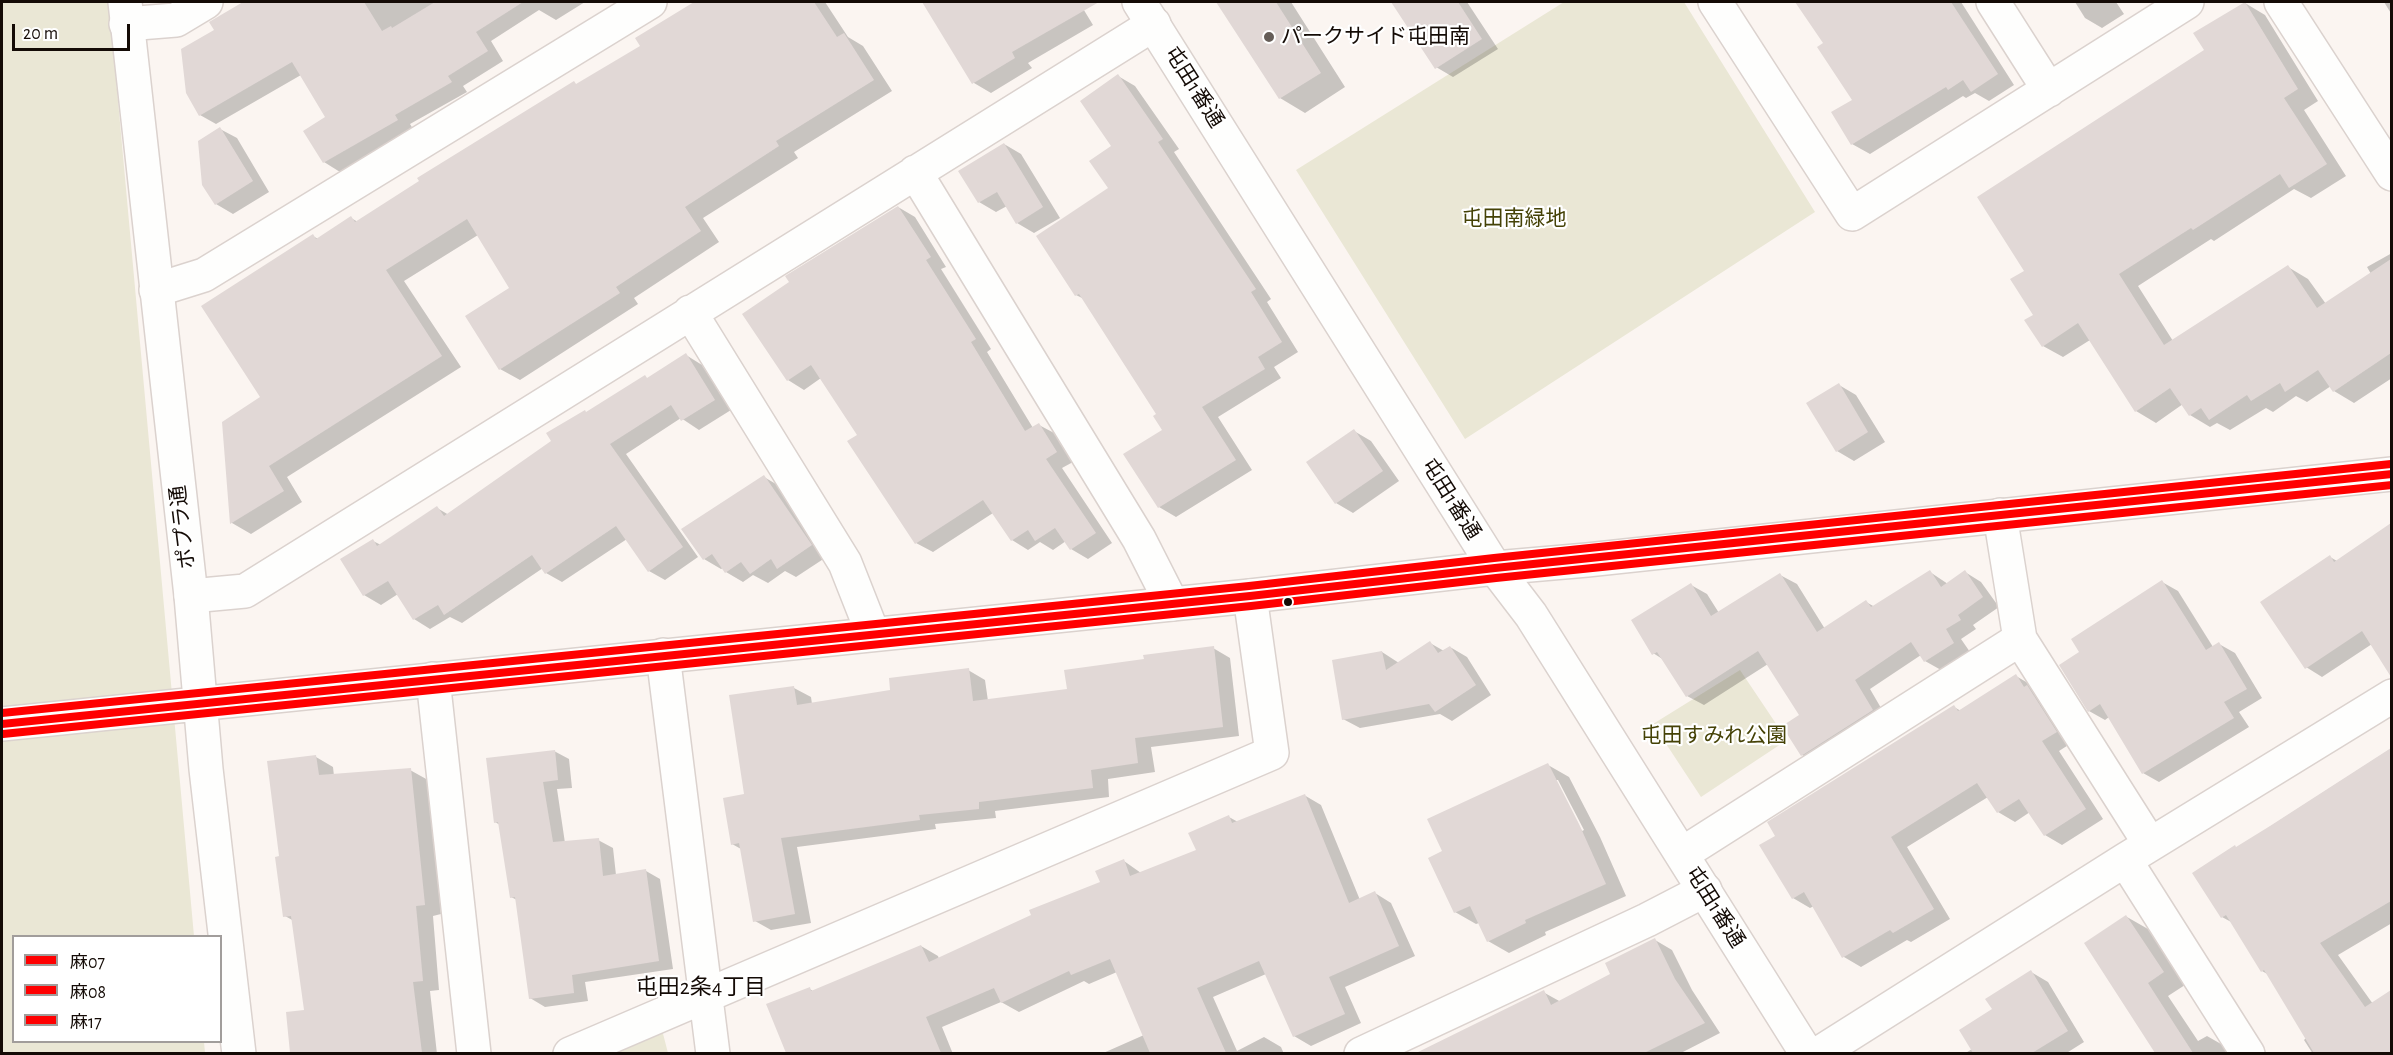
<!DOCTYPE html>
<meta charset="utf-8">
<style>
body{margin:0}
#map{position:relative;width:2393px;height:1055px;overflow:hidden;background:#fbf5f1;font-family:"Alegreya Sans","Noto Sans JP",sans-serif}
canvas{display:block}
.frame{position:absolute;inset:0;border:3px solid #140b06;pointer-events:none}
.legend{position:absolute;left:12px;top:935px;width:210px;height:108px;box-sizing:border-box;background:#fff;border:2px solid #a19d9b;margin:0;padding:8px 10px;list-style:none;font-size:18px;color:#140b06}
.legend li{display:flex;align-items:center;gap:12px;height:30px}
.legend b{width:30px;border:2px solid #a19d9b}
.scale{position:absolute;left:12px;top:24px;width:118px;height:27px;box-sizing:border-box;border:3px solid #140b06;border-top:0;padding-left:8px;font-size:18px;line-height:21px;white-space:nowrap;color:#140b06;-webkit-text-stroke:4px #fff;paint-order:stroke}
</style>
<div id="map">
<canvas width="2393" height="1055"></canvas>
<div class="frame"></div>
<ul class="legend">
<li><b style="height:8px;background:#f00"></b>麻07</li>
<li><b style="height:8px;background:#f00"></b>麻08</li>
<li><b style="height:8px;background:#f00"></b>麻17</li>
</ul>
<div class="scale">20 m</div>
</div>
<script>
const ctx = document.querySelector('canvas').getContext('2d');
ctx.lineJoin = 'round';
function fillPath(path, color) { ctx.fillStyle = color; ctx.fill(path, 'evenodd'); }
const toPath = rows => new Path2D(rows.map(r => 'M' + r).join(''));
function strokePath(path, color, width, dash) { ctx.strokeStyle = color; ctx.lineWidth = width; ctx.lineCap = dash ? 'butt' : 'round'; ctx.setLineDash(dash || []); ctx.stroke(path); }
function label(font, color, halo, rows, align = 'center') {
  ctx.font = font + ' "Alegreya Sans","Noto Sans JP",sans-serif'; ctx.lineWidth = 4.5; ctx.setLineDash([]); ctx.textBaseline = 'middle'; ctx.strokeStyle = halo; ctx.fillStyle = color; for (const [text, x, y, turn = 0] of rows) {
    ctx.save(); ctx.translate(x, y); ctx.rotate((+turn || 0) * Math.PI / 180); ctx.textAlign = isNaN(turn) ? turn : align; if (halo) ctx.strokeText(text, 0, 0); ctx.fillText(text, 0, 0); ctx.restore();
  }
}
fillPath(toPath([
 [2,2,109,2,194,936,14,936,14,1042,204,1042,205,1053,2,1054],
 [1564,2,1684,2,1815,212,1465,439,1296,170],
 [1740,670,1787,740,1701,797,1653,724],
 [661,1026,668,1053,597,1054]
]), '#eae7d5');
fillPath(toPath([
 [246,2,585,2,556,20,539,10,491,41,503,61,463,86,467,92,410,124,413,129,340,172,324,162,327,118,301,75,216,124,200,115,218,18],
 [695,2,825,2,848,37,863,46,892,91,794,152,798,158,703,218,719,242,634,298,638,304,520,380,500,369,467,317,511,289,478,235,404,281,461,367,287,477,302,502,251,534,232,523,224,422,262,397,313,236,318,239,351,218,358,222,574,83,577,85,642,46,637,38],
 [923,2,1079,2,1093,25,1028,63,1032,68,991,93,974,83],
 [1218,2,1291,2,1345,87,1305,113,1280,98],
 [1393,2,1467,2,1498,49,1453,77,1436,67],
 [1797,2,1961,2,2014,85,1989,101,1975,93,1966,98,1963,96,1870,154,1852,144,1854,100,1825,44],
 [2075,2,2116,2,2124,14,2102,28,2085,18],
 [2384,2,2392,2,2392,15],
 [2245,3,2265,15,2318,101,2304,110,2346,176,2311,198,2294,189,2214,241,2211,239,2138,286,2173,341,2288,267,2308,279,2326,304,2371,274,2367,267,2392,253,2392,378,2354,403,2334,391,2331,386,2307,402,2296,396,2273,412,2266,408,2230,430,2217,423,2210,427,2190,415,2183,404,2156,423,2136,411,2090,340,2063,357,2043,346,2026,271],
 [1118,76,1135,86,1179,149,1174,152,1271,299,1267,302,1298,352,1274,367,1281,378,1218,417,1252,470,1176,517,1159,507,1164,430,1158,415,1084,299,1076,295,1110,189],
 [220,129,237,138,269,192,233,214,216,204],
 [1004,144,1021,154,1060,218,1034,233,1017,223,1007,206,996,212,979,202],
 [898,207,915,217,946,267,941,269,991,349,987,352,1033,428,1039,425,1056,434,1073,462,1062,468,1112,543,1088,559,1071,549,1066,541,1053,550,1040,542,1028,550,1012,540,993,513,933,552,916,543,859,436,821,378,804,390,788,380],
 [686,355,702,365,731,410,699,430,681,418,626,454,698,557,665,580,649,571,627,539,562,582,546,573,543,568,462,623,450,617,430,629,414,619,398,594,381,605,364,595,342,560,373,541,381,545,437,508,449,515,553,442,587,413,645,377,648,379],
 [1839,385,1856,395,1885,442,1854,461,1837,451],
 [1354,431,1371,441,1399,481,1353,513,1336,503],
 [764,477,781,487,828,556,796,577,785,571,768,583,753,575,743,582,726,572,723,568,721,569,704,559],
 [2392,525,2392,656,2372,644,2322,677,2306,667,2330,557,2337,561],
 [1930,572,1948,584,1965,572,1981,582,1999,607,1973,625,1976,629,1961,639,1970,652,1941,670,1925,661,1921,655,1870,689,1888,720,1819,764,1802,755,1802,715,1768,664,1704,705,1687,696,1664,660,1653,653,1691,585,1707,594,1719,613,1780,575,1797,584,1825,629,1866,602,1875,607],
 [2162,582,2178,591,2213,647,2219,644,2235,653,2262,698,2239,712,2249,727,2159,782,2143,773,2109,717,2105,720,2089,711,2082,652],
 [1430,643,1444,651,1450,647,1467,657,1491,695,1452,721,1440,714,1360,728,1343,719,1382,652,1399,663],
 [1213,648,1230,658,1239,736,1151,747,1155,772,1108,779,1109,797,995,811,996,818,935,824,936,829,797,847,811,923,771,930,755,921,741,849,732,844,745,796,794,688,811,697,812,704,892,691,968,670,985,680,988,701,1069,690,1145,660],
 [2016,676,2033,686,2073,742,2059,751,2103,819,2062,845,2045,835,2030,812,2015,822,1998,812,1988,797,1907,847,1950,919,1911,942,1907,940,1861,967,1844,957,1814,906,1810,908,1793,898,1777,836,1954,707,1961,711],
 [2392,748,2392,923,2338,955,2373,1004,2392,993,2392,1054,2313,1054,2304,1040,2306,1038,2269,975,2262,971,2233,923,2222,917,2237,848],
 [554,751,569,759,572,788,557,789,565,843,598,840,613,848,616,875,646,871,660,879,673,969,585,982,588,1001,545,1007,530,998,517,900,511,897,500,825,495,822],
 [316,757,333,767,334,776,410,770,428,780,441,914,433,916,439,990,430,991,437,1054,291,1054,288,1013,306,1011,294,921,285,916,281,857],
 [1548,765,1569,777,1600,837,1626,896,1545,932,1546,935,1509,953,1488,941,1479,923,1476,924,1455,912,1444,852],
 [1555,780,1558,780,1584,830,1582,831],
 [1304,795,1321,805,1360,900,1375,893,1391,903,1415,956,1345,987,1361,1023,1311,1046,1294,1036,1266,974,1213,997,1237,1051,1264,1037,1281,1047,1284,1054,1101,1054,1144,1035,1117,972,1089,984,1084,981,1019,1012,1001,1002,942,1027,953,1054,787,1054,768,1005,810,989,814,992,921,946,938,956,939,959,1102,883,1124,861,1141,873,1198,851,1229,817,1238,822],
 [2127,917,2148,929,2185,985,2168,996,2198,1041,2207,1036,2228,1048,2231,1054,2157,1054,2086,944],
 [1655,940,1672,950,1692,990,1720,1033,1679,1054,1417,1054,1543,992,1561,1002,1612,974],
 [2031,972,2048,982,2084,1042,2065,1054,1964,1054,1972,1049,1994,1009]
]), '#0003');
fillPath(toPath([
 [243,2,364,2,382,31,391,26,392,28,435,2,523,2,476,32,488,51,448,76,452,82,395,115,398,120,323,163,303,131,325,117,292,62,199,116,186,93,181,49,214,30,209,22],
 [694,2,814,2,837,37,844,33,874,80,776,141,779,146,685,207,701,231,616,287,620,293,499,370,465,316,509,288,467,219,386,270,442,356,269,466,284,491,230,524,222,422,260,397,201,306,313,234,316,239,351,216,355,222,419,181,417,178,574,81,576,84,640,46,635,38],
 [922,2,1099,2,1012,52,1015,58,972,84],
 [1216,2,1276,2,1321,73,1279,99],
 [1391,2,1458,2,1482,39,1435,69],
 [1795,2,1951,2,1998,74,1971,92,1963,80,1948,90,1946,87,1851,145,1831,112,1852,100,1817,47,1823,43],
 [2245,2,2298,89,2284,98,2327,164,2289,188,2280,174,2193,230,2191,228,2119,274,2164,345,2288,265,2317,308,2391,259,2391,353,2333,392,2318,370,2285,392,2280,383,2251,401,2247,395,2209,420,2201,408,2189,416,2170,388,2135,412,2078,323,2042,347,2024,320,2033,315,2010,279,2024,271,1977,197,2204,50,2193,33],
 [1118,74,1163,139,1158,142,1256,289,1251,292,1282,342,1258,357,1265,369,1202,407,1236,460,1158,508,1123,454,1162,430,1153,416,1156,414,1079,294,1075,296,1036,236,1108,188,1089,161,1111,146,1080,101],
 [220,127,253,181,215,205,202,185,198,141],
 [1004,143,1043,207,1016,224,997,192,978,203,958,171],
 [898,206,931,257,926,260,976,339,971,342,1025,431,1039,423,1057,452,1046,459,1096,533,1070,550,1055,528,1035,541,1028,530,1011,541,983,500,915,544,847,441,857,435,811,365,787,381,742,314,789,282,785,276],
 [686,353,715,400,681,421,671,405,610,444,683,547,648,572,616,526,545,574,532,555,444,615,438,605,413,620,388,581,363,596,340,559,373,539,377,546,437,506,444,516,551,441,546,433,585,410,586,412,645,375,647,378],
 [1839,383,1868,432,1836,452,1806,403],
 [1354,429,1383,471,1335,504,1306,462],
 [764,475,812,545,777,569,771,559,750,574,741,562,725,573,712,554,703,560,681,529],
 [2391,523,2391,677,2362,631,2305,669,2260,602,2330,555,2334,562],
 [1930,570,1941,587,1965,570,1983,597,1958,615,1961,620,1946,629,1954,643,1924,662,1911,642,1855,680,1873,710,1801,756,1782,726,1799,715,1758,651,1686,697,1657,652,1652,655,1631,620,1691,583,1711,616,1780,573,1817,632,1866,600,1871,607],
 [2162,580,2206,650,2219,642,2247,689,2224,702,2234,718,2142,774,2100,704,2088,712,2059,665,2079,652,2071,639],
 [1430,641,1438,653,1450,646,1476,685,1435,712,1429,704,1342,720,1332,660,1382,651,1386,670],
 [1214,646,1223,727,1135,738,1138,763,1091,770,1093,788,979,802,979,809,919,815,920,820,781,838,795,914,753,922,739,843,731,845,723,798,744,794,729,695,794,686,797,705,890,690,889,678,969,668,973,701,1067,689,1064,670,1144,659,1143,655],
 [2016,674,2024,687,2027,685,2057,732,2042,741,2086,809,2044,836,2019,799,1997,813,1977,783,1891,837,1934,909,1893,933,1890,930,1842,958,1804,892,1792,899,1759,845,1775,836,1767,822,1954,705,1958,711],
 [2391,748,2391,901,2320,943,2365,1007,2391,990,2391,1053,2314,1053,2264,970,2261,972,2226,915,2221,918,2192,873,2235,845,2236,847,2270,826],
 [555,750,558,780,543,782,553,842,599,838,603,876,646,869,659,961,572,975,574,993,529,999,515,897,510,898,498,822,494,823,486,758],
 [316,755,319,775,411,768,425,905,416,906,423,981,413,982,422,1053,290,1053,286,1012,304,1010,291,916,283,917,275,857,279,856,267,761],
 [1548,763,1579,824,1606,884,1525,920,1526,923,1487,942,1470,906,1454,913,1428,858,1442,851,1427,819],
 [1305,794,1349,903,1375,891,1399,946,1329,977,1345,1014,1293,1037,1259,961,1197,988,1226,1053,1150,1053,1110,959,1071,975,1069,971,1001,1003,994,988,926,1017,941,1053,786,1053,766,1004,810,987,811,991,921,945,929,962,1031,915,1029,910,1100,882,1095,871,1124,859,1130,876,1196,850,1188,833,1229,815,1232,823],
 [2126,915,2164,972,2148,983,2193,1053,2155,1053,2084,943],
 [1655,938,1675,979,1705,1023,1644,1053,1416,1053,1544,990,1551,1005,1610,974,1605,963],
 [2031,970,2068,1031,2032,1053,1973,1053,1959,1030,1992,1009,1985,999]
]), '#e1d8d6');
const minor = toPath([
 [1715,2,1852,214,2187,2],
 [1993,2,2049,90],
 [2281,2,2392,174],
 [126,24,176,20,206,2],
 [915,172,1139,539,1172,604],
 [156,290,204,275,650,2],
 [690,312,845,563,873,634],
 [2000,515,2020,639,2150,844],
 [191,596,245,591,1154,24],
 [663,655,713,1054],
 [433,679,474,1054],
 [1682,854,2020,639],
 [2125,860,2248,1054],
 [570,1054,1272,753,1250,596],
 [1361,1054,1647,920,1705,890],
 [1818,1054,2125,860,2392,696]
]);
const tertiary = toPath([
 [125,2,191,596,206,769,239,1054],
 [1139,2,1495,568,1531,615,1807,1054],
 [2,724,1250,596,1495,568,1587,560,2392,474]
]);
strokePath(minor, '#dbd2ce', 36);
strokePath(tertiary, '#dbd2ce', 36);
strokePath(minor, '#fefefd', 33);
strokePath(tertiary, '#fefefd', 33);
strokePath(toPath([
 [2,724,1250,596,1495,568,2392,474]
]), '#f00', 8);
strokePath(toPath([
 [3,734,1251,606,1496,578,2392,485]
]), '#f00', 8);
strokePath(toPath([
 [2,713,1249,586,1494,558,2391,464]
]), '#f00', 8);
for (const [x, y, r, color] of [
 [1269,37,6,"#655d58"],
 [1288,602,5,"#140b06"]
]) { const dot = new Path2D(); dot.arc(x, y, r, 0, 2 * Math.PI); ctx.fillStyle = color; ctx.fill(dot); strokePath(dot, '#fff', 2); }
label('21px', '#140b06', '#fff', [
 ["パークサイド屯田南",1281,37]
], 'left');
label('21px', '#140b06', '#fff', [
 ["屯田1番通",1194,87,58],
 ["屯田1番通",1451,499,58],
 ["ポプラ通",183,527,-97],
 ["屯田1番通",1715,907,58]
]);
label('21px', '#454206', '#fff', [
 ["屯田南緑地",1514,219],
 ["屯田すみれ公園",1714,736]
]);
label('22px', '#140b06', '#fff', [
 ["屯田2条4丁目",701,987]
]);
</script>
